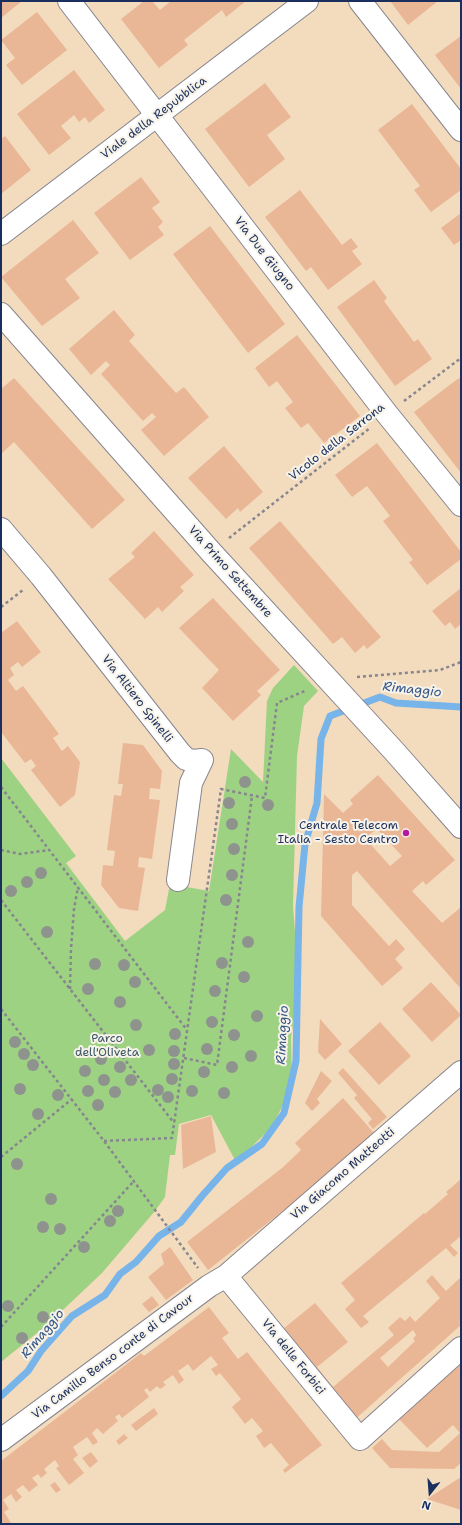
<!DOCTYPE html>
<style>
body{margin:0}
#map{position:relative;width:462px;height:1525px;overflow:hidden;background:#f3dbbe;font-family:"Shantell Sans",sans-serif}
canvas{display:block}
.frame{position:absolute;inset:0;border:2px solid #1b2f5e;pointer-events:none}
.north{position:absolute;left:410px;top:1473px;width:40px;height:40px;-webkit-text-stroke:3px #f7f3e8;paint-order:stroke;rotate:197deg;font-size:11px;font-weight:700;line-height:16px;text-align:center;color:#1b2f5e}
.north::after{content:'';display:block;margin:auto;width:14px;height:18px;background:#1b2f5e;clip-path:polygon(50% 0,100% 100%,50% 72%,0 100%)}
</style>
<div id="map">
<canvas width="462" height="1525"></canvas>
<div class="frame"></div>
<div class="north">N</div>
</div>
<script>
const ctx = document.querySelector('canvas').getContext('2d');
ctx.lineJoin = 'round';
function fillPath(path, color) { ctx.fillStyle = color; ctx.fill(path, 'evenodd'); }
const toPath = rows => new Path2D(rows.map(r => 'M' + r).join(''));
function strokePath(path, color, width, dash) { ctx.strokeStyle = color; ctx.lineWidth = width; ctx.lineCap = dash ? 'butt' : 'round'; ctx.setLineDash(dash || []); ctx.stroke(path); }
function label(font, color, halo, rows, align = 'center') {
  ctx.font = font + ' "Shantell Sans",sans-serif'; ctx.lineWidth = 4; ctx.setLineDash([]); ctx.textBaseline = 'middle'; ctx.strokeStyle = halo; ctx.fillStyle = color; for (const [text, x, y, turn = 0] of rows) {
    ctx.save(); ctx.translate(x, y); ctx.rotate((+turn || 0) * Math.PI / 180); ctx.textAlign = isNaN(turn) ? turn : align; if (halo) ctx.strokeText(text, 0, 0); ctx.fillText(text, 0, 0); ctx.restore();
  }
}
fillPath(toPath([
 [294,665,318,691,304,706,297,756,293,906,299,986,291,1037,292,1088,271,1128,236,1162,211,1115,179,1124,175,1155,170,1155,165,1197,155,1211,102,1273,47,1325,1,1362,1,758,76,856,66,863,125,941,165,910,170,884,209,891,231,749,263,782,267,701,273,688]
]), '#9dd283');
strokePath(toPath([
 [1,1396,28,1371,41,1351,72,1316,105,1295,120,1274,136,1262,159,1236,181,1222,202,1196,227,1168,262,1144,284,1113,296,1061,299,907,305,844,317,803,321,739,330,716,380,697,396,703,461,707]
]), '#76b4e9', 7);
fillPath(toPath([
 [1,1,22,1,1,18],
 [144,1,152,1,160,10,171,1,246,1,226,17,222,10,184,40,188,45,159,68,121,19],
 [390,1,438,1,408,25],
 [37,12,67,50,22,85,6,65,15,58,1,40],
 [461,36,461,89,435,55],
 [74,70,105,110,89,123,85,117,79,122,74,115,61,126,71,138,49,155,17,114],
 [265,83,291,117,267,135,285,159,249,187,205,129],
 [412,104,461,169,461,190,431,212,414,190,420,186,378,130],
 [5,136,31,170,1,194,1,139],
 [141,177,160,202,152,208,163,222,158,227,164,235,130,260,94,213],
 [300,190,342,245,351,238,358,247,352,251,362,264,328,290,311,267,306,271,265,217],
 [461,213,461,240,454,245,441,228],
 [73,220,99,253,65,279,80,298,42,326,1,277],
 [210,226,285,324,248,353,173,254],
 [374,280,387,298,384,301,414,342,418,339,432,359,395,386,337,307],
 [114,310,135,335,129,341,176,393,184,387,209,417,164,456,141,430,156,417,152,413,143,421,101,374,110,365,106,361,91,375,69,349],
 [297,335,360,416,324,443,308,423,301,428,285,408,293,402,277,381,269,387,255,368],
 [14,378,125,500,92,529,14,442,1,454,1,389],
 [459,378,461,381,461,473,414,412],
 [377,443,461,552,461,559,427,585,409,562,413,560,383,521,390,516,367,486,352,497,335,475],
 [224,446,263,492,240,512,238,508,226,519,188,478],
 [280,521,381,637,367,649,364,645,355,653,342,637,333,644,249,548],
 [154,531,194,575,180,587,184,591,162,612,158,607,145,619,108,579,135,557,131,553],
 [461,588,461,624,455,629,450,622,445,626,432,611],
 [213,598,280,670,257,691,261,695,233,721,202,688,219,670,179,628],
 [17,621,41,652,22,667,18,662,10,668,14,675,8,680,16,691,23,686,59,734,53,738,62,751,68,746,80,762,75,795,60,807,31,770,36,766,31,759,25,763,1,732,1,633],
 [123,743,143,745,162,771,160,789,150,788,149,799,160,800,152,859,139,857,138,867,145,868,138,911,119,908,101,885,103,865,113,866,115,851,107,850,114,795,121,796,123,784,118,784],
 [378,775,455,860,426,885,423,881,412,891,442,923,461,907,461,989,357,871,352,875,352,905,389,946,396,939,405,949,395,959,403,968,382,986,321,916,324,794,343,813,353,804,350,800],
 [377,829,402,856,390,866,365,838],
 [431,982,461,1015,432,1042,402,1009],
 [320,1019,342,1044,325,1060,318,1052],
 [380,1022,411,1056,379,1085,348,1051],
 [343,1068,387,1117,373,1129,368,1123,372,1119,354,1098,357,1095,338,1073],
 [321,1071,332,1081,317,1099,320,1103,312,1111,305,1103],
 [343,1098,374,1133,303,1195,208,1270,187,1242,282,1168,301,1150,295,1143],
 [211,1116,216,1152,183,1169,181,1125],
 [461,1179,461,1236,450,1245,458,1253,454,1257,446,1248,363,1316,369,1322,361,1328,345,1309,355,1300,341,1283,424,1213,425,1214,448,1194,446,1192],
 [170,1247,193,1280,166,1300,148,1277,164,1264,161,1254],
 [432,1275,446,1291,461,1277,461,1325,352,1422,278,1333,315,1303,348,1342,317,1367,333,1387,394,1335,388,1328,400,1317,405,1321,410,1316,415,1322,440,1298,426,1281],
 [413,1330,416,1335,413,1339,415,1341,388,1367,380,1358],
 [152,1296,159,1305,149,1312,142,1304],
 [209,1307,229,1333,222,1338,238,1359,247,1352,322,1445,285,1473,283,1470,289,1465,271,1443,264,1448,256,1436,263,1431,252,1418,245,1424,232,1407,241,1399,220,1373,216,1376,211,1369,218,1365,211,1356,193,1371,188,1364,178,1371,184,1380,179,1384,173,1375,163,1382,166,1385,160,1389,157,1386,150,1392,147,1388,144,1390,149,1397,122,1418,119,1414,115,1417,118,1421,103,1434,97,1428,92,1433,98,1442,93,1445,87,1437,73,1447,78,1455,73,1459,84,1473,69,1485,56,1468,59,1466,55,1460,44,1469,47,1473,41,1478,38,1474,32,1478,38,1485,34,1488,29,1492,23,1485,16,1490,22,1497,16,1502,11,1494,3,1500,9,1509,4,1512,11,1523,1,1524,1,1461,141,1353,144,1356],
 [461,1363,461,1463,454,1469,390,1468,372,1448,382,1439,392,1450,439,1452,460,1433,453,1425,427,1448,399,1419],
 [154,1408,158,1414,136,1431,131,1425],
 [124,1434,128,1438,119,1445,116,1441],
 [91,1452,98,1461,90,1468,82,1458],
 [461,1477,461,1510,427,1499],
 [55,1482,61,1490,56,1493,50,1485]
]), '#eab796');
const minor = toPath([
 [69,1,387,414,461,505],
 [360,1,461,130],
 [1,234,307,1],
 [1,314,211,552,394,751,461,827],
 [1,529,41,576,180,753,186,759,193,761,202,760,191,783,178,880],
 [226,1276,360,1439,461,1348],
 [1,1440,209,1286,226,1276,461,1072]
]);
strokePath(minor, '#87858e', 24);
strokePath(toPath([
 [404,401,461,358],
 [229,538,370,428],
 [1,607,23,590],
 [357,677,440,670,461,662],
 [1,787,187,1030],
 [1,850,20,854,49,850],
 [1,900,174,1123],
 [70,989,71,949,74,909,78,887],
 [1,1009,104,1141,198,1268],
 [184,1058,217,1065,252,796],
 [104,1141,172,1138,221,789,265,798,277,703,307,690],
 [1,1157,72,1099],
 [1,1327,133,1182]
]), '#87858e', 2.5, [3, 3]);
strokePath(minor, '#fff', 22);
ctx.fillStyle = '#8e938e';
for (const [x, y] of [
 [245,782],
 [229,803],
 [268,805],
 [232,824],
 [234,849],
 [41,873],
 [232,875],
 [27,882],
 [11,891],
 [226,900],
 [47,932],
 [248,942],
 [222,963],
 [95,964],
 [124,965],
 [244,977],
 [135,982],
 [88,989],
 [215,991],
 [120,1002],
 [257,1016],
 [212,1022],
 [136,1025],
 [175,1034],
 [234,1035],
 [15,1042],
 [207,1049],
 [149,1050],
 [174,1051],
 [24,1054],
 [251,1056],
 [101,1059],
 [174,1064],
 [33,1065],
 [120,1067],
 [232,1067],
 [85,1071],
 [204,1072],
 [172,1079],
 [104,1080],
 [131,1080],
 [20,1089],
 [158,1090],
 [88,1091],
 [192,1091],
 [115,1092],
 [224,1093],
 [58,1095],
 [168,1097],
 [98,1105],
 [38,1114],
 [17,1164],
 [51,1199],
 [118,1211],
 [110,1221],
 [43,1227],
 [60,1229],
 [84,1247],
 [8,1306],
 [43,1317],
 [22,1338]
]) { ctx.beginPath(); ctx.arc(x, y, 6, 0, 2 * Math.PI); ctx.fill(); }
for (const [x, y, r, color] of [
 [406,833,4,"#b5179e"]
]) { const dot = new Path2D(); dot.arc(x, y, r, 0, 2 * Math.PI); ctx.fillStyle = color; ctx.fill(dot); strokePath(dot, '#f7f3e8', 1.5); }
label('12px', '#1b2f5e', '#f7f3e8', [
 ["Viale della Repubblica",154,118,-37],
 ["Via Due Giugno",264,254,52],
 ["Vicolo della Serrona",337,442,-38],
 ["Via Primo Settembre",230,572,48],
 ["Via Altiero Spinelli",137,699,52],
 ["Via Giacomo Matteotti",343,1174,-41],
 ["Via Camillo Benso conte di Cavour",113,1357,-37],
 ["Via delle Forbici",293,1357,51]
]);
label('12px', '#1b2f5e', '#f7f3e8', [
 ["Centrale Telecom",398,826],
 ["Italia - Sesto Centro",398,840]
], 'right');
label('12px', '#3c5867', '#f7f3e8', [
 ["Parco",107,1039],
 ["dell'Oliveta",107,1053]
]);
label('italic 13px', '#365788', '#f7f3e8', [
 ["Rimaggio",412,690,6],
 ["Rimaggio",283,1035,-87],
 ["Rimaggio",43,1334,-50]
]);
</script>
